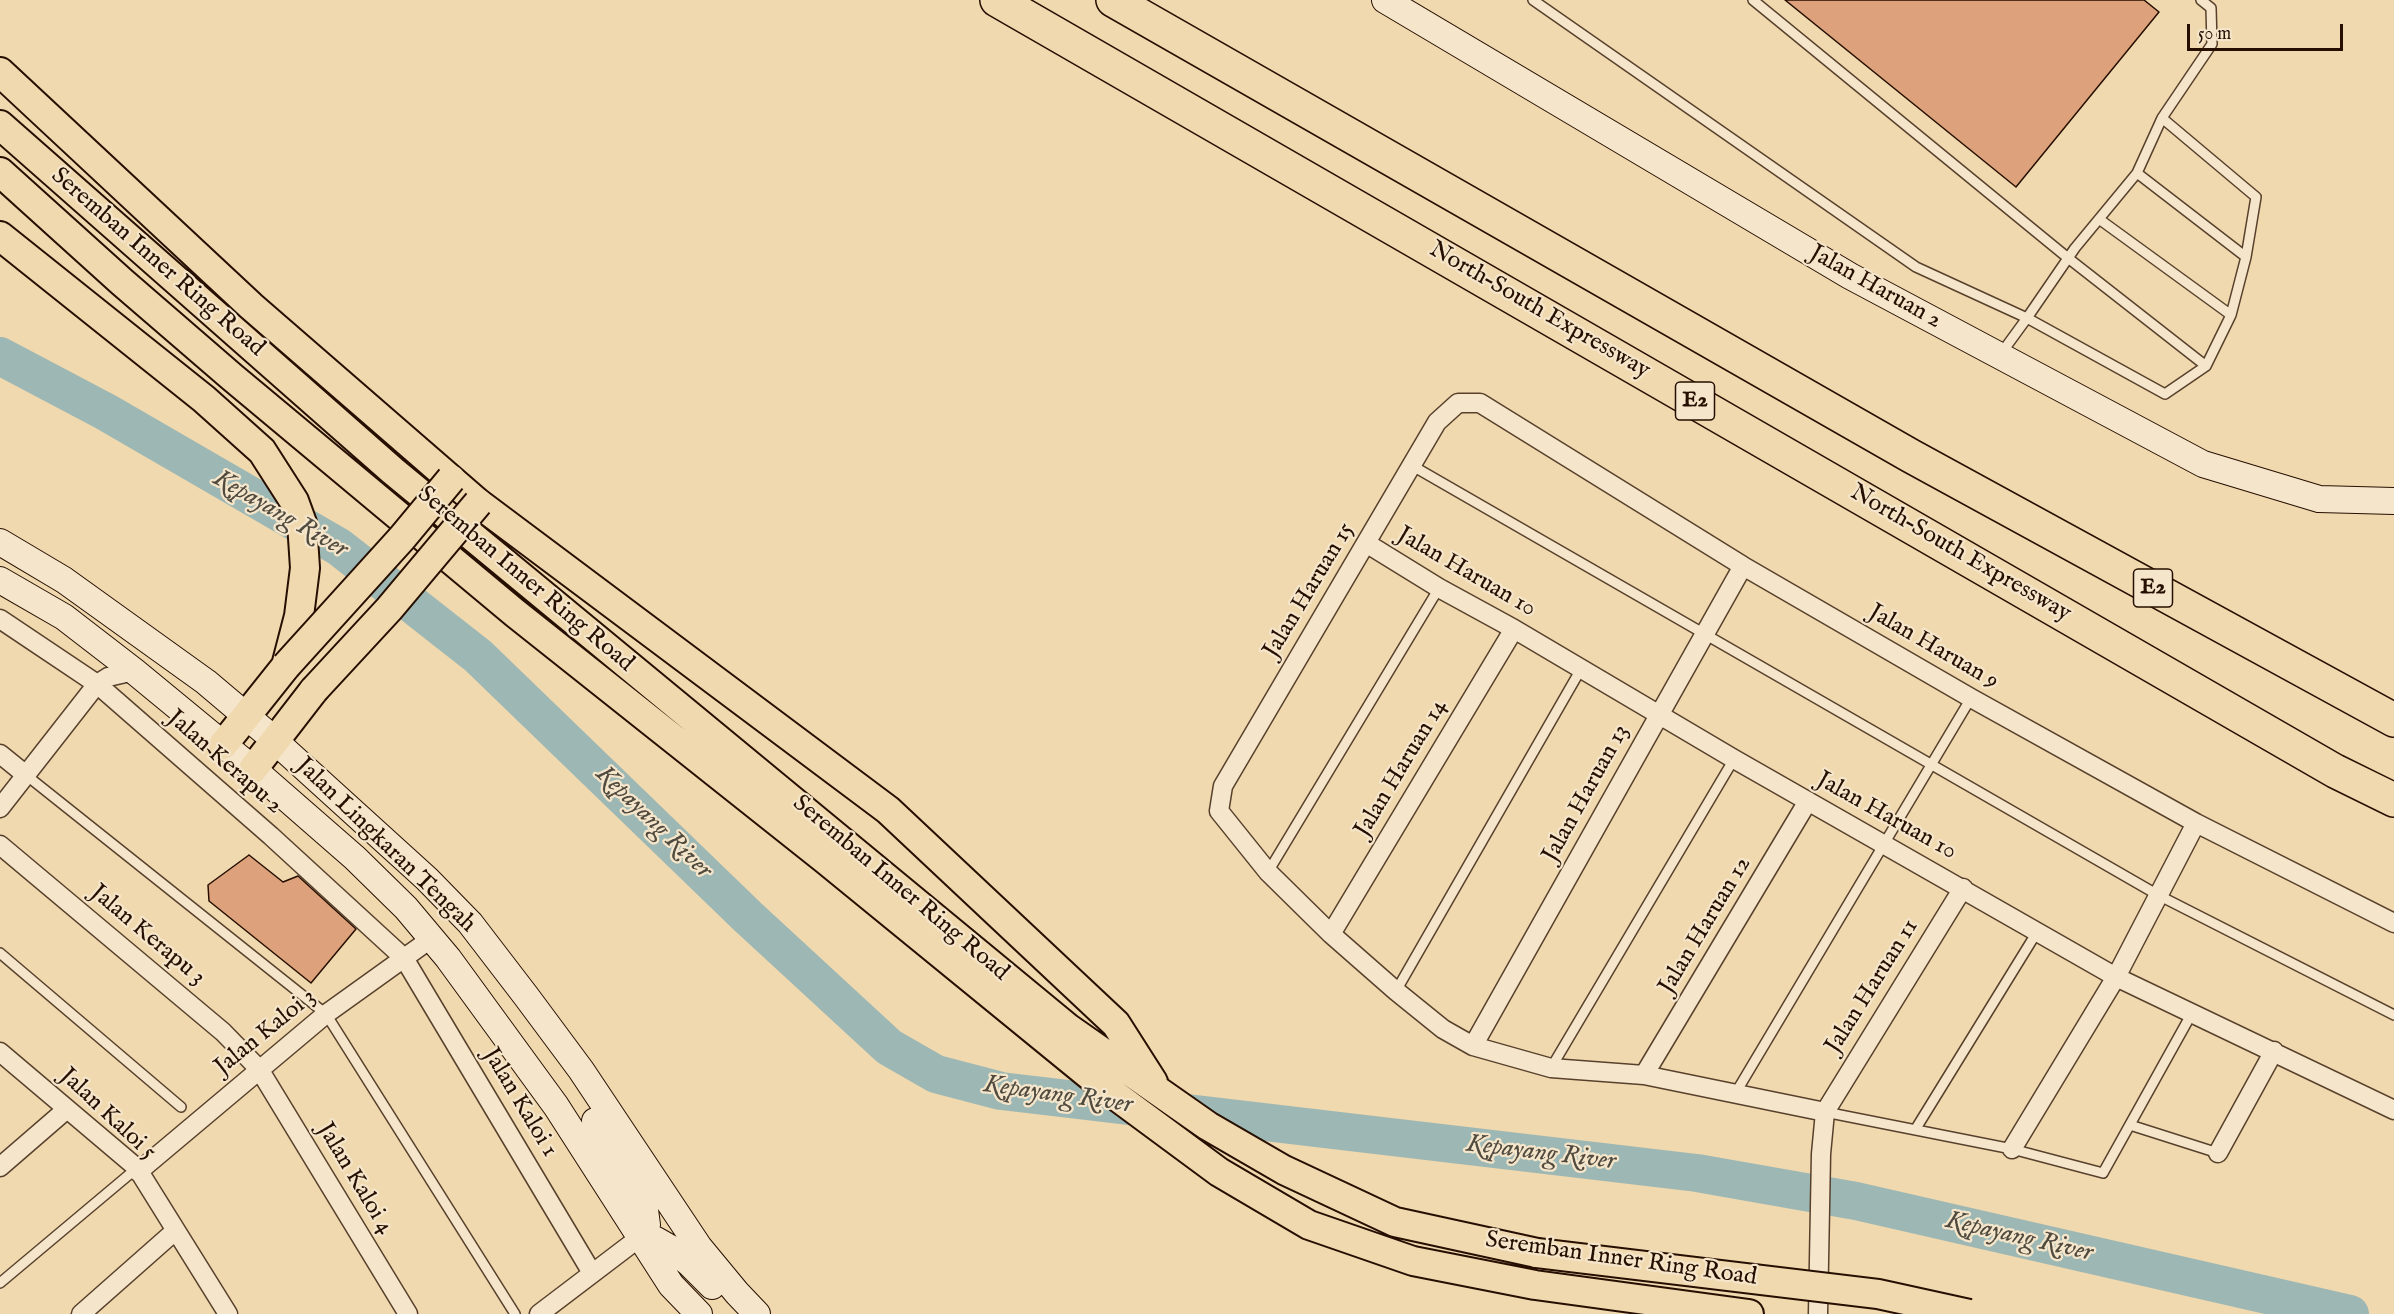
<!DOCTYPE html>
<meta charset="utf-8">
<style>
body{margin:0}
#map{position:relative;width:2394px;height:1314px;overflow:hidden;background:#f0d8af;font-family:"IM FELL English",serif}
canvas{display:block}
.scale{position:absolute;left:2187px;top:24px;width:156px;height:27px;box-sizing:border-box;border:3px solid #260f00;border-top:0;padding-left:8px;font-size:18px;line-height:21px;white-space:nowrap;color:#260f00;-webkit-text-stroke:4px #f5e6cb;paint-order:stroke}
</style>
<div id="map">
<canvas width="2394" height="1314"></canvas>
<div class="scale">50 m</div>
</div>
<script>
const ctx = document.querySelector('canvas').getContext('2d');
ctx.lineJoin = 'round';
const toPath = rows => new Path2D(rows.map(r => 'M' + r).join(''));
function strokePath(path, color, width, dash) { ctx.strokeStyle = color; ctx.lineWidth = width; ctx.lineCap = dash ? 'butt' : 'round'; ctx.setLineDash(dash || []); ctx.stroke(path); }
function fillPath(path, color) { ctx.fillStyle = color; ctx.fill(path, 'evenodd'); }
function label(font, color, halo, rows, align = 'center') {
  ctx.font = font + ' "IM FELL English",serif'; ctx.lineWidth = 4.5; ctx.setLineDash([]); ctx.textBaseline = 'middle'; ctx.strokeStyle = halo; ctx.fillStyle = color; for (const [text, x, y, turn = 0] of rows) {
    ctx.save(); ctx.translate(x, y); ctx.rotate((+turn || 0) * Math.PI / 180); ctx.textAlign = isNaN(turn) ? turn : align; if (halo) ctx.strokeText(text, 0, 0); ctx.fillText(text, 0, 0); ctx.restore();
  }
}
strokePath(toPath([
 [0,356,106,412,339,547,478,656,748,917,889,1047,936,1074,1001,1091,1697,1173,1856,1201,2350,1314]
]), '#9db8b4', 38);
const building = toPath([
 [1785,0,2144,0,2159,12,2016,187,1785,0],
 [249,855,283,882,298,876,356,929,311,983,209,901,208,885,249,855]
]);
fillPath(building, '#dda27b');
strokePath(building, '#260f00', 1.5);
const lane = toPath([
 [1533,0,1916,267,2027,318,2165,394,2206,366,2231,315,2246,257,2256,197,2162,118,2137,173,2075,248,2027,318,2000,355],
 [1753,0,2068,258,2206,366],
 [2162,118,2212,44,2211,8,2201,0],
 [2137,173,2246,257],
 [2099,219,2231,315],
 [1411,465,2158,895,2394,1015],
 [26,775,326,1014,515,1314],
 [1268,872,1439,588],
 [0,953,181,1107],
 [1396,991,1581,669],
 [1551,1068,1734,759],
 [1735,1094,1971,698],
 [1825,1112,2012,1149,2103,1173,2192,1013],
 [2130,1125,2218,1153],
 [1915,1130,2037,932],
 [0,1283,137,1168]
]);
const street = toPath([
 [1366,543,1439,588,1514,629,1734,759,2116,977,2394,1110],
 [0,619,97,684,271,836,404,958,592,1273],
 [0,754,26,775],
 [0,808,97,684,108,677,134,671],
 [0,845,223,1032,259,1069,408,1314],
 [1331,934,1514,629],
 [1473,1046,1743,566],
 [0,1052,137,1168,228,1314],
 [1644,1075,1808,801],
 [1825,1112,1644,1075,1551,1068,1473,1046,1443,1029,1396,991,1331,934,1268,872,1219,811,1223,786,1437,422,1458,403,1480,403,1743,566,1971,698,2196,823,2394,923],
 [2012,1149,2116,977,2196,823],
 [2218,1153,2274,1051],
 [0,1167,67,1109],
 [138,1172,326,1014,432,938],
 [81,1314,175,1231],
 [539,1314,639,1238],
 [1818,1314,1821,1154,1825,1112,1963,888]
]);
const secondary = toPath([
 [1385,0,1850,276,2203,464,2319,499,2394,501],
 [0,542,64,580,206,682,264,731,427,879,470,923,526,996,581,1070,699,1247,737,1293,757,1314],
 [0,580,64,617,134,671,253,769,355,858,406,908,448,958,556,1106,671,1285,699,1314],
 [595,1121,645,1210,647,1225,639,1238],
 [639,1238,656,1240,670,1248,689,1263,712,1286]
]);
const primary = toPath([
 [0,72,251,306,478,503,888,810,1116,1024,1153,1082],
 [0,125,393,471,1068,1028,1208,1126,1284,1170,1395,1222,1537,1253],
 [0,172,122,282,232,377,515,613,826,860,1104,1087,1219,1172,1309,1225,1413,1261,1535,1285,1749,1314],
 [0,236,204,399,262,451,294,501,302,523,305,568,299,616,286,666,223,745],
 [253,769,314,690]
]);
const highway = toPath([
 [997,0,2335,771,2394,800],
 [1113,0,1911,456,2394,720]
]);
strokePath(lane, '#58412c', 12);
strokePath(street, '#58412c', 21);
strokePath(secondary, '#260f00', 28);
strokePath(primary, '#260f00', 32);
strokePath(highway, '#260f00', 36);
strokePath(lane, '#f5e6cb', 9);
strokePath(street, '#f5e6cb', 18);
strokePath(secondary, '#f5e6cb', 26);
strokePath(primary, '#f0d8af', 28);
strokePath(highway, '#f0d8af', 33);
const primaryBridge = toPath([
 [286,666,402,538,451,479],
 [314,690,389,609,478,503],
 [1537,1253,1878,1294,1969,1314]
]);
strokePath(primaryBridge, '#260f00', 32, []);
strokePath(primaryBridge, '#f0d8af', 28);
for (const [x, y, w] of [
 [1695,401,39],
 [2153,588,39]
]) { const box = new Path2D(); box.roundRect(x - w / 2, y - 19, w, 38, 4.5); ctx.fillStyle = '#f5e6cb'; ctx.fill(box); strokePath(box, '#260f00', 1.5); }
label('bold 22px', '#260f00', null, [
 ["E2",1695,401],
 ["E2",2153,588]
]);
label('24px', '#260f00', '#f5e6cb', [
 ["Seremban Inner Ring Road",157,263,41],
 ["Jalan Haruan 2",1875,288,29],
 ["North–South Expressway",1539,311,30],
 ["North–South Expressway",1960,554,30],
 ["Jalan Haruan 10",1466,573,30],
 ["Seremban Inner Ring Road",525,580,40],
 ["Jalan Haruan 15",1310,591,-59],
 ["Jalan Haruan 9",1933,648,30],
 ["Jalan Kerapu 2",224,763,41],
 ["Jalan Haruan 14",1402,769,-59],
 ["Jalan Haruan 13",1587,794,-61],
 ["Jalan Haruan 10",1886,817,29],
 ["Jalan Lingkaran Tengah",385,846,44],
 ["Seremban Inner Ring Road",900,889,40],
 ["Jalan Haruan 12",1706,926,-59],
 ["Jalan Kerapu 3",147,936,40],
 ["Jalan Haruan 11",1873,987,-58],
 ["Jalan Kaloi 3",266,1033,-39],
 ["Jalan Kaloi 1",519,1103,59],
 ["Jalan Kaloi 5",107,1115,43],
 ["Jalan Kaloi 4",354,1179,59],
 ["Seremban Inner Ring Road",1621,1260,8]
]);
label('italic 26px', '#504a3f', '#f5e6cb', [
 ["Kepayang River",280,515,30],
 ["Kepayang River",653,823,44],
 ["Kepayang River",1058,1096,8],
 ["Kepayang River",1541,1154,7],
 ["Kepayang River",2019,1238,13]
]);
</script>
